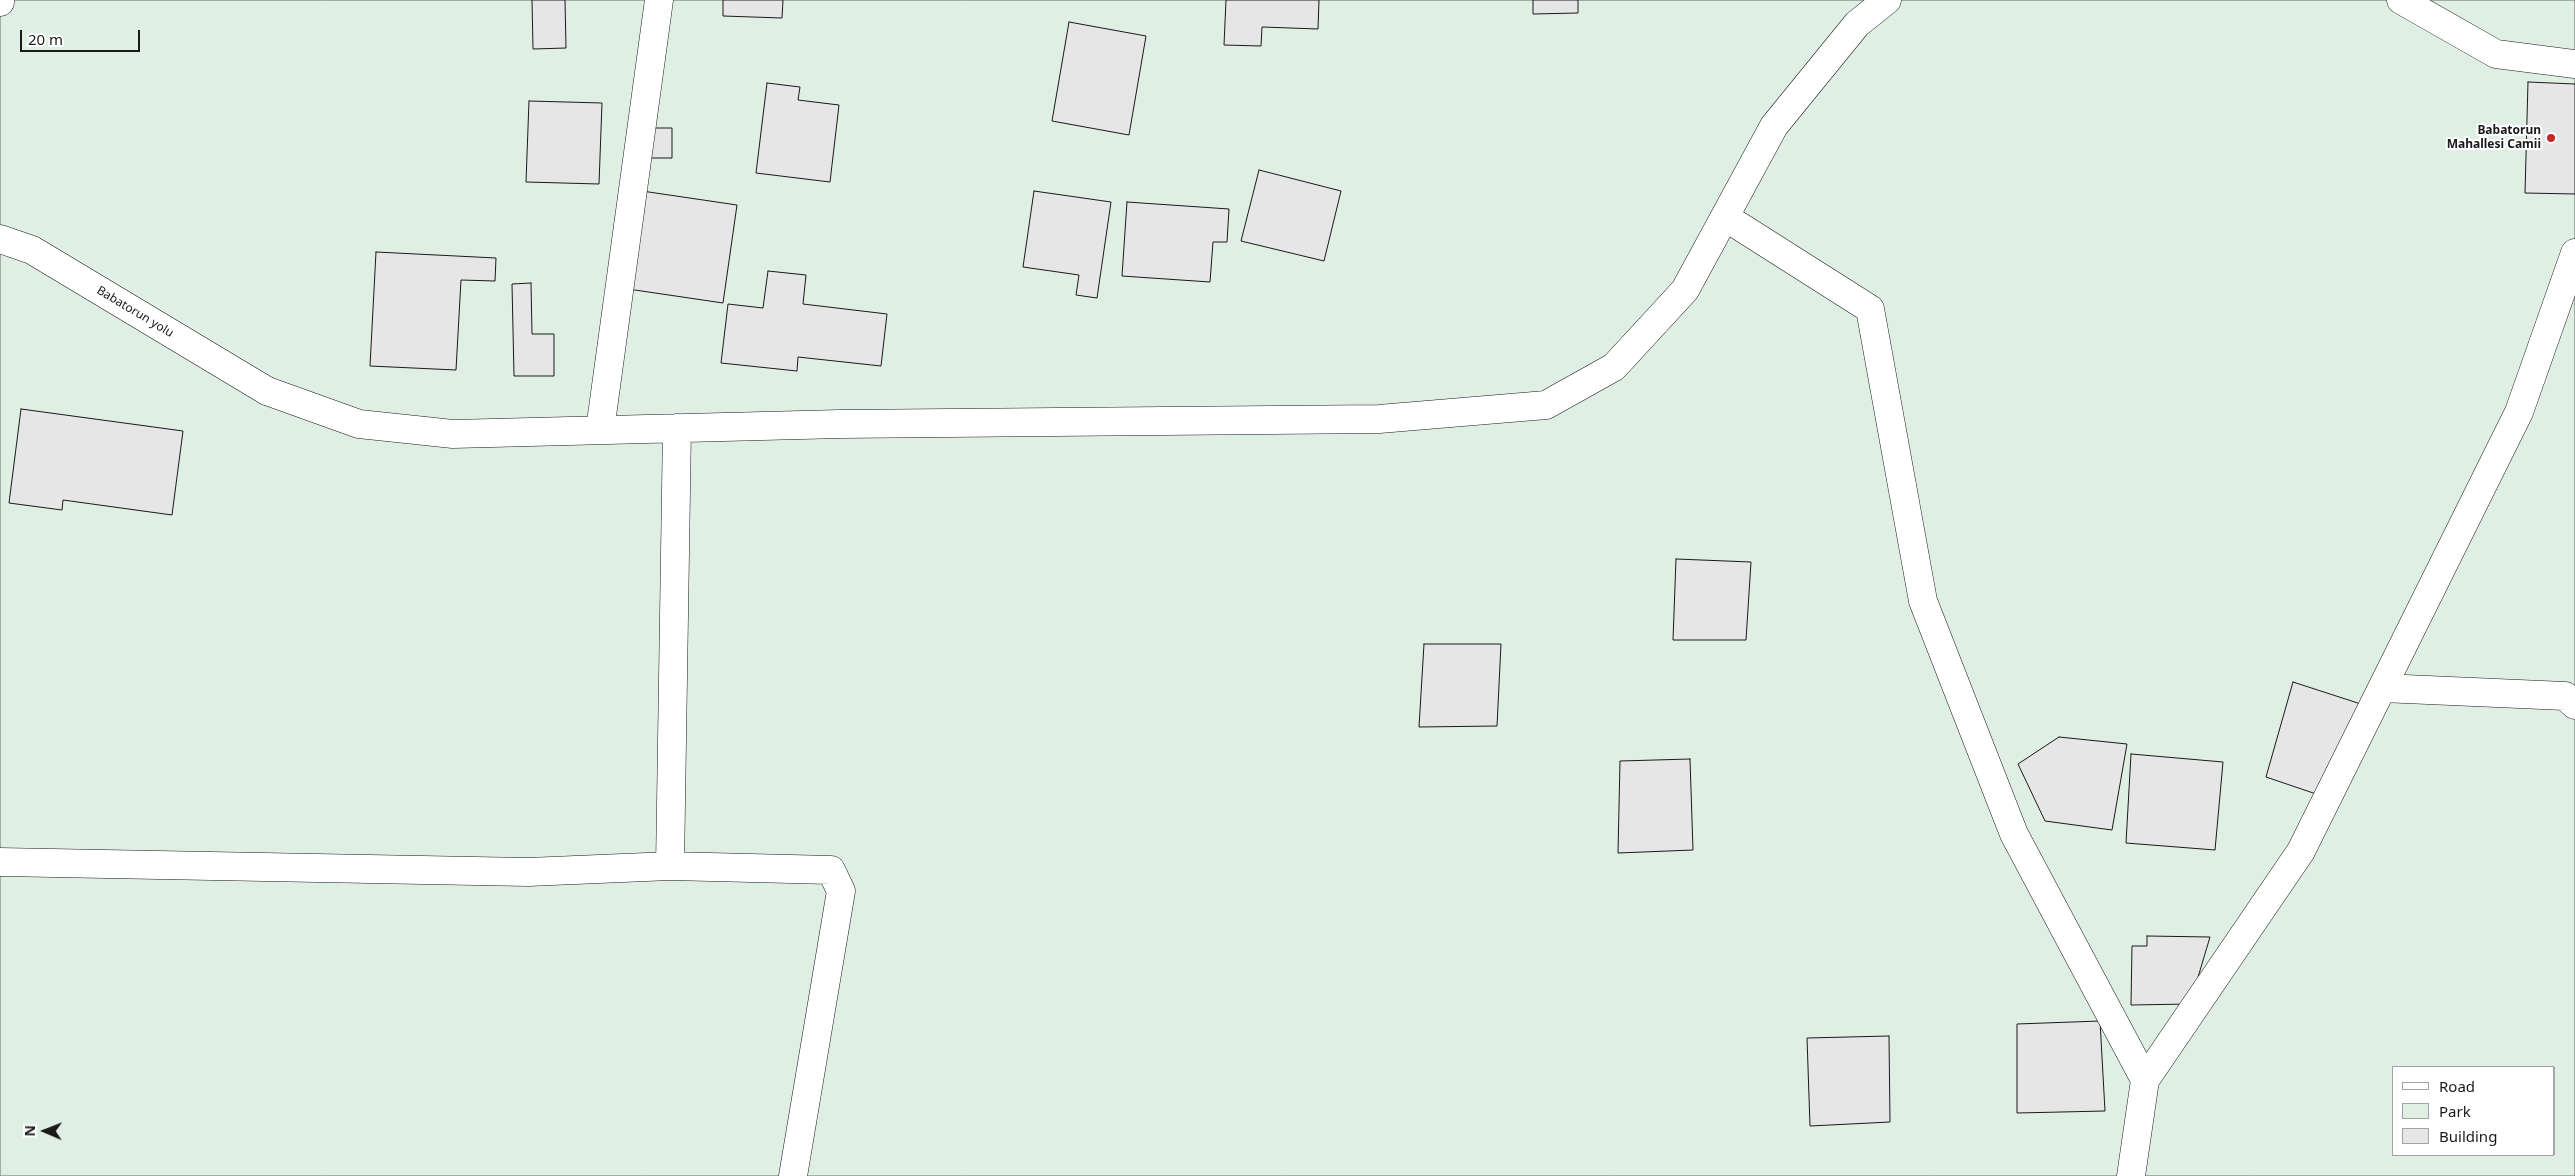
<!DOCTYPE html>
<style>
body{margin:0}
#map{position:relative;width:2575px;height:1176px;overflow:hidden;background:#fff;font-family:"Noto Sans",sans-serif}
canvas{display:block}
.legend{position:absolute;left:2392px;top:1066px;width:162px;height:90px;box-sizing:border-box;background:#fff;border:1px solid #a3a3a3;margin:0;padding:6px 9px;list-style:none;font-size:15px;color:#1a1a1a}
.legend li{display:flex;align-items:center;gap:10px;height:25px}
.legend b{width:25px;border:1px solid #a3a3a3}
.north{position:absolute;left:20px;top:1106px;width:50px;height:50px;-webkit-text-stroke:4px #fff;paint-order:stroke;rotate:271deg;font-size:14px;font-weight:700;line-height:20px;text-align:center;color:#1a1a1a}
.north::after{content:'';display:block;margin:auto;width:18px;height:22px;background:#1a1a1a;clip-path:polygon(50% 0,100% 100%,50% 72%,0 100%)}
.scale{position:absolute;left:20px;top:30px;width:120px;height:22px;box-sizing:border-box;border:2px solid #1a1a1a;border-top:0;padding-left:6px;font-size:15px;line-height:18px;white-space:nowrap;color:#1a1a1a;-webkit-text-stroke:4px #fff;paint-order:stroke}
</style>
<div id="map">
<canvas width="2575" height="1176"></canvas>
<ul class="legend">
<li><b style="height:6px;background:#fff"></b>Road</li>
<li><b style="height:14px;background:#e0efe3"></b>Park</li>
<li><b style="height:14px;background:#e6e6e6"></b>Building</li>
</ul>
<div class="north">N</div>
<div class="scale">20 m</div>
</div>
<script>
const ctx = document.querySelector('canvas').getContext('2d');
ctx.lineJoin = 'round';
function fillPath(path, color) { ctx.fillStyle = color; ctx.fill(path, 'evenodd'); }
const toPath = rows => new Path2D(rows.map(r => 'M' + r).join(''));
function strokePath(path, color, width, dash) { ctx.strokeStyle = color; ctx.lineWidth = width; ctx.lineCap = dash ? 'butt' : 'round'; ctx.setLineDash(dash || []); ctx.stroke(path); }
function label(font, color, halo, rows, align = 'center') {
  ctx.font = font + ' "Noto Sans",sans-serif'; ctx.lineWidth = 4; ctx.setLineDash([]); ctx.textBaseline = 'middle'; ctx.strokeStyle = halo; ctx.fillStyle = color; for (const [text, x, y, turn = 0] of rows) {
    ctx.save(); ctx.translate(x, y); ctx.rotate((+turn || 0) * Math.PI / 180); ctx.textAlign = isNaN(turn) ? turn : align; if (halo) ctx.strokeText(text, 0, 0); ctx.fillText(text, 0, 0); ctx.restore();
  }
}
const green = toPath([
 [0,0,2575,0,2575,1176,0,1176,0,0],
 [2394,1067,2554,1067,2554,1155,2394,1155,2394,1067]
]);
fillPath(green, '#e0efe3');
strokePath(green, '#6a6a6a', 1);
const building = toPath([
 [532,0,565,0,566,48,533,49,532,0],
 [723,0,783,0,782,18,723,16,723,0],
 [1226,0,1319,0,1318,29,1262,27,1261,46,1224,45,1226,0],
 [1533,0,1578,0,1578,13,1533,14,1533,0],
 [1069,22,1146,36,1129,135,1052,121,1069,22],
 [2528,82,2575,84,2575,194,2525,193,2528,82],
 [767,83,800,87,798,100,839,105,830,182,756,173,767,83],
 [529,101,602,103,599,184,526,182,529,101],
 [649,128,672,128,672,158,649,158,649,128],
 [1259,170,1341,191,1324,261,1241,241,1259,170],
 [642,191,737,205,723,303,628,289,642,191],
 [1034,191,1111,202,1097,298,1076,295,1079,275,1023,267,1034,191],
 [1127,202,1229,209,1227,242,1213,242,1210,282,1122,276,1127,202],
 [376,252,496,258,495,281,461,280,456,370,370,366,376,252],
 [768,271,806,275,803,304,887,314,881,366,798,357,797,371,721,363,728,304,763,308,768,271],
 [531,283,532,334,554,334,554,376,514,376,512,284,531,283],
 [21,409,183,431,172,515,63,500,62,510,9,503,21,409],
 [1676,559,1751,562,1746,640,1673,640,1676,559],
 [1424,644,1501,644,1497,726,1419,727,1424,644],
 [2293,682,2367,706,2325,797,2266,777,2293,682],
 [2059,737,2127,744,2112,830,2045,821,2018,764,2059,737],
 [2131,754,2223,762,2215,850,2126,843,2131,754],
 [1690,759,1693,850,1618,853,1620,761,1690,759],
 [2147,936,2210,937,2190,1004,2131,1005,2132,946,2147,946,2147,936],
 [2100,1021,2105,1111,2017,1113,2017,1024,2100,1021],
 [1889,1036,1890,1122,1810,1126,1807,1038,1889,1036]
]);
fillPath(building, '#e6e6e6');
strokePath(building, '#1a1a1a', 1);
const minor = toPath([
 [2401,0,2496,54,2575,64],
 [0,2,0,0],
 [1725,217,1870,309,1923,601,2014,834,2145,1080],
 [267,391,359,424,453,434,840,424,1379,419,1546,405,1614,367,1685,290,1774,126,1857,24,1887,0],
 [600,430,659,0],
 [2382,688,2565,696,2575,705],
 [0,862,528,872,670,866,831,870,841,891,793,1176],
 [670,866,677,428],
 [2131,1176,2145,1080,2301,851,2519,412,2575,253]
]);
const major = toPath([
 [0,239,32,250,267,391]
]);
strokePath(minor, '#1a1a1a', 29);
strokePath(major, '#1a1a1a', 29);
strokePath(minor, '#fff', 28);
strokePath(major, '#fff', 28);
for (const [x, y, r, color] of [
 [2551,138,5,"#c62828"]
]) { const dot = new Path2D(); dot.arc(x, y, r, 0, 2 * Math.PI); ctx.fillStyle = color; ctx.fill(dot); strokePath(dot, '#fff', 2); }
label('bold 12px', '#1a1a1a', '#fff', [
 ["Babatorun",2541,131],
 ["Mahallesi Camii",2541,145]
], 'right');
label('12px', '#1a1a1a', '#fff', [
 ["Babatorun yolu",135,312,31]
]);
</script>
